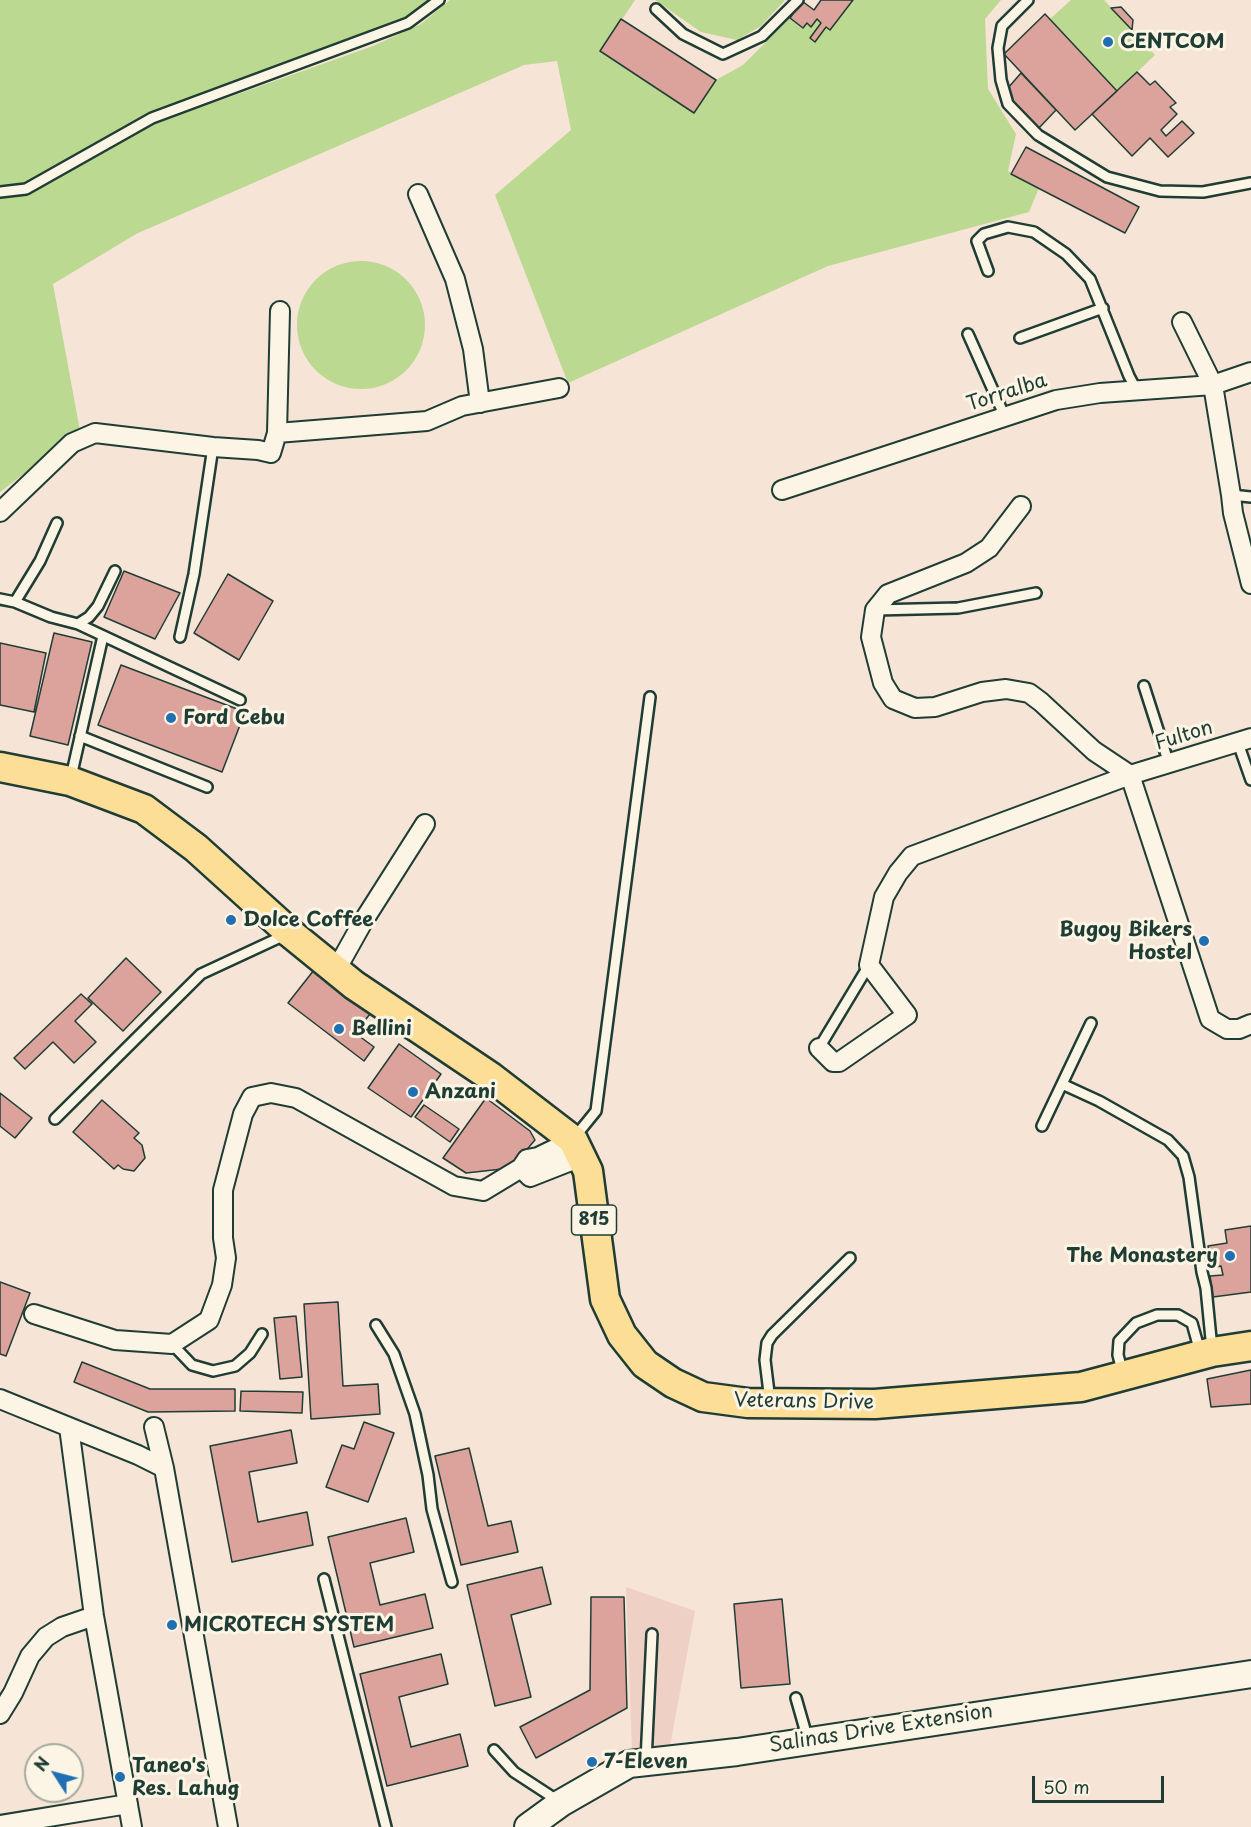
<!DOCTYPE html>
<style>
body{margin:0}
#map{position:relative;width:1251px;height:1827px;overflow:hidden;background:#f6e4d6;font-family:"Playpen Sans",sans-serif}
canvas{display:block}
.north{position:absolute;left:24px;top:1743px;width:60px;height:60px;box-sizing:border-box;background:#fcf5e5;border:2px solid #a4ab9e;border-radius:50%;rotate:306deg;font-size:16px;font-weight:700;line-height:24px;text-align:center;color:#1f3d34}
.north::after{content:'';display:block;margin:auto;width:21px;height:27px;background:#1f6fb2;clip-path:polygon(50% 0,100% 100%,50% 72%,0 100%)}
.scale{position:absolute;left:1032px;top:1776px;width:132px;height:27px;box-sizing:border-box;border:3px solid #1f3d34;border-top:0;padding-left:8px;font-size:18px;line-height:21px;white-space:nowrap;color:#1f3d34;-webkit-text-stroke:4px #fcf5e5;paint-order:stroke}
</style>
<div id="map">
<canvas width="1251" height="1827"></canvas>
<div class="north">N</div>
<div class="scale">50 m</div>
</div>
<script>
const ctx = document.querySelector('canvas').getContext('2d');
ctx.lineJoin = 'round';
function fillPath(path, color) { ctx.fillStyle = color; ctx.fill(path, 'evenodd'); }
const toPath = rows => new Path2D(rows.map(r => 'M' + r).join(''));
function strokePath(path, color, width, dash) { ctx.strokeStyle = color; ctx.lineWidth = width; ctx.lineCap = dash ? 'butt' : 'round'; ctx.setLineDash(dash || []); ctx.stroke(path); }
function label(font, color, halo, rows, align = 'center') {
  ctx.font = font + ' "Playpen Sans",sans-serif'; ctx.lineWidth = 6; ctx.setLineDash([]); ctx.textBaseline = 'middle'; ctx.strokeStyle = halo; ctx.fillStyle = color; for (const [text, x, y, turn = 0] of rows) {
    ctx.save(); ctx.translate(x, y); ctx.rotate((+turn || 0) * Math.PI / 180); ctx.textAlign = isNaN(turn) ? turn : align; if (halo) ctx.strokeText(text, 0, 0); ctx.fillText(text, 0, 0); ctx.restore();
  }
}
fillPath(toPath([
 [626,1587,695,1611,670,1746,632,1749]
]), '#eed0c5');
fillPath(toPath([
 [0,0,439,0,387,31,146,116,24,184,0,187],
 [450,0,635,0,600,52,694,113,716,80,743,65,790,18,803,28,807,23,811,26,817,19,821,23,810,38,815,42,826,27,830,30,853,0,1001,0,985,19,988,89,1016,134,1008,171,1039,188,1029,212,828,266,568,383,495,195,571,130,557,61,524,65,136,234,53,284,80,431,0,492,0,198,26,194,151,125,373,46,421,24],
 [655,0,785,0,761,26,737,40,701,32],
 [1071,0,1104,0,1155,55,1117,91,1050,19],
 '297 325a64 64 0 1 1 128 0a64 64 0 1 1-128 0Z'
]), '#bcd991');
const building = toPath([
 [821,0,853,0,830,30,826,27,815,42,810,38,821,23,817,19,811,27,807,23,803,28,790,18,802,1,814,10,821,0],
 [1121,7,1133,20,1132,30,1111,8,1121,7],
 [1045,14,1117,91,1075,130,1004,54,1045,14],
 [621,19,716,80,694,113,600,51,621,19],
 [1137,72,1150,85,1155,81,1176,103,1170,107,1177,114,1161,130,1166,136,1182,121,1194,133,1168,157,1150,138,1132,156,1092,114,1137,72],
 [1021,73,1056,110,1038,129,1010,100,1008,88,1021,73],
 [1026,147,1139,207,1125,233,1011,174,1026,147],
 [124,571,180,593,155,639,104,617,124,571],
 [228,574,273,601,239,660,194,633,228,574],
 [54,633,92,642,68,745,30,736,54,633],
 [0,643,46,653,34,712,0,705,0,643],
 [121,665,245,712,222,772,98,725,121,665],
 [126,958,161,992,123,1031,88,998,126,958],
 [314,970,370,1014,355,1033,374,1047,364,1061,288,1003,314,970],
 [81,994,92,1004,75,1021,96,1042,74,1063,53,1042,25,1069,14,1058,81,994],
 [399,1044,441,1074,411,1117,368,1088,399,1044],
 [0,1093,32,1118,15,1138,0,1126,0,1093],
 [486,1098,530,1131,535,1140,511,1168,466,1173,443,1158,486,1098],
 [102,1100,139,1133,134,1138,142,1145,145,1158,134,1171,123,1169,118,1165,114,1169,73,1132,102,1100],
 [424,1105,459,1129,450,1142,415,1117,424,1105],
 [1251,1226,1251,1292,1213,1297,1210,1276,1223,1275,1221,1266,1211,1268,1208,1246,1227,1243,1225,1230,1251,1226],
 [0,1282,30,1293,6,1356,0,1354,0,1282],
 [338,1302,343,1386,378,1384,380,1414,311,1419,304,1304,338,1302],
 [296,1316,302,1377,280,1379,274,1318,296,1316],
 [82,1362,150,1389,235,1389,235,1411,148,1412,74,1382,82,1362],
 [1251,1370,1251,1404,1211,1407,1207,1379,1251,1370],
 [241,1391,303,1392,302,1413,240,1411,241,1391],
 [364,1422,394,1433,368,1502,326,1487,342,1445,354,1449,364,1422],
 [291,1430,297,1463,249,1472,258,1522,307,1512,313,1545,232,1562,210,1446,291,1430],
 [469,1448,488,1526,511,1521,518,1552,461,1565,435,1456,469,1448],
 [406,1518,414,1552,370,1563,380,1605,425,1594,433,1628,354,1647,328,1537,406,1518],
 [542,1567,551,1604,511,1615,531,1697,495,1706,467,1585,542,1567],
 [591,1597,624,1597,627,1708,536,1758,520,1727,590,1690,591,1597],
 [782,1599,790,1684,741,1688,734,1604,782,1599],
 [441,1654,448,1684,399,1697,411,1747,460,1734,468,1766,387,1786,360,1674,441,1654]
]);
fillPath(building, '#dca29c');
strokePath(building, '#1f3d34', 1.5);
const lane = toPath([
 [1028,0,1002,26,998,48,1001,80,1008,104,1038,135,1107,177,1160,191,1203,192,1251,183],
 [656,9,683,34,723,54,762,36,798,0],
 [0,192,26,189,152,118,408,23,439,0],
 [988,271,977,241,984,234,1008,227,1034,232,1066,254,1090,279,1129,376,1137,391],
 [968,334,1005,417],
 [1020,338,1103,308],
 [1231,495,1251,497],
 [0,599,15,602,51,617,78,624,240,700],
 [15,602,40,561,57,523],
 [875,610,958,608,1036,593],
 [78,624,89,617,98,606,115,571],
 [180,637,194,574,213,447],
 [1144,686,1169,764],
 [80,736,207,787],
 [1238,743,1251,780],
 [71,777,103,636],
 [819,1048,869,965],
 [1062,1084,1099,1101,1168,1140,1183,1156,1189,1177,1202,1272,1206,1288,1212,1349],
 [55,1119,201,974,285,935],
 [1042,1126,1091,1023],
 [574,1138,596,1111,650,697],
 [376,1325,394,1354,415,1414,428,1475,432,1509,452,1582],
 [172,1344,192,1365,213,1371,235,1366,250,1353,262,1334],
 [1123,1374,1118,1355,1119,1341,1136,1323,1157,1315,1178,1315,1192,1323,1200,1352],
 [770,1401,765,1360,767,1343,772,1335,850,1258],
 [324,1579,386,1827],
 [796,1698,808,1740],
 [494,1750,514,1772,560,1802],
 [646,1761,652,1634]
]);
const street = toPath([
 [418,194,455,279,473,349,480,403],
 [1182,322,1213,385,1231,495,1233,513,1251,584],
 [277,433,427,421,462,406,559,388],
 [782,490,1056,400,1100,393,1213,385,1251,372],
 [1021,506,989,548,966,563,888,594,875,610,871,637,883,683,893,699,915,708,935,707,982,692,1006,689,1029,693,1041,702,1094,751,1130,775,1210,1019,1227,1029,1239,1029,1251,1024],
 [0,512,72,443,95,433,213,447,258,450,271,453,277,433,280,311],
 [336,970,364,920,425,824],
 [819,1048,833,1062,839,1062,907,1015,869,965,884,897,898,873,912,856,1130,775,1251,738],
 [521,1168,530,1177,581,1157],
 [34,1314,115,1340,172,1344,209,1320,222,1285,226,1258,223,1238,223,1190,243,1114,252,1097,271,1093,296,1098,454,1186,483,1191,521,1168,527,1159,538,1157,573,1140],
 [0,1399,138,1455,164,1468],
 [69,1427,94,1616,132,1827],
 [154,1427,164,1468,228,1827],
 [0,1714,13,1693,30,1656,46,1637,62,1627,94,1616],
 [0,1825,128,1804]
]);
const secondary = toPath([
 [528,1827,561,1803,629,1764,737,1752,1251,1674]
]);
const primary = toPath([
 [0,767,70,781,144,809,196,848,290,933,354,985,491,1077,573,1140,588,1171,605,1299,622,1335,645,1364,673,1383,703,1397,748,1403,875,1404,1081,1387,1212,1352,1251,1346]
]);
strokePath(lane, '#1f3d34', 14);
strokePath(street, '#1f3d34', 22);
strokePath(secondary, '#1f3d34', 30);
strokePath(primary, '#1f3d34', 33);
strokePath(lane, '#fcf5e5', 9);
strokePath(street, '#fcf5e5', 18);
strokePath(secondary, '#fcf5e5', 26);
strokePath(primary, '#fcde96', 28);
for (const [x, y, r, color] of [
 [1108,42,6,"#1f6fb2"],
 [171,718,6,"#1f6fb2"],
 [231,920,6,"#1f6fb2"],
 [1204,941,6,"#1f6fb2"],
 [339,1029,6,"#1f6fb2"],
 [413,1092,6,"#1f6fb2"],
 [1230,1256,6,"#1f6fb2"],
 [172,1625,6,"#1f6fb2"],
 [592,1762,6,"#1f6fb2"],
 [120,1777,6,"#1f6fb2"]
]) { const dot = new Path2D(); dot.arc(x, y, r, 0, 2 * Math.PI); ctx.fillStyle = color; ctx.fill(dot); strokePath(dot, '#fcf5e5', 2); }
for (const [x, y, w] of [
 [594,1220,45]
]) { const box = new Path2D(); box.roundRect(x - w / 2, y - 15, w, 30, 4.5); ctx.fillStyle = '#fcf5e5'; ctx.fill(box); strokePath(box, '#1f3d34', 1.5); }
label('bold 18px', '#1f3d34', null, [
 ["815",594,1220]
]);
label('bold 20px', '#1f3d34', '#fcf5e5', [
 ["CENTCOM",1120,42],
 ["Ford Cebu",183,718],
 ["Dolce Coffee",243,920],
 ["Bugoy Bikers",1192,930,"right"],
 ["Hostel",1192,953,"right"],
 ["Bellini",351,1029],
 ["Anzani",425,1092],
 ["The Monastery",1218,1256,"right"],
 ["MICROTECH SYSTEM",184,1625],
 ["7-Eleven",604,1762],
 ["Taneo's",132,1766],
 ["Res. Lahug",132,1789]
], 'left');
label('20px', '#1f3d34', '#fcf5e5', [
 ["Torralba",1007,393,-18],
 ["Fulton",1184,736,-17],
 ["Veterans Drive",804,1402,1],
 ["Salinas Drive Extension",881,1729,-9]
]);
</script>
